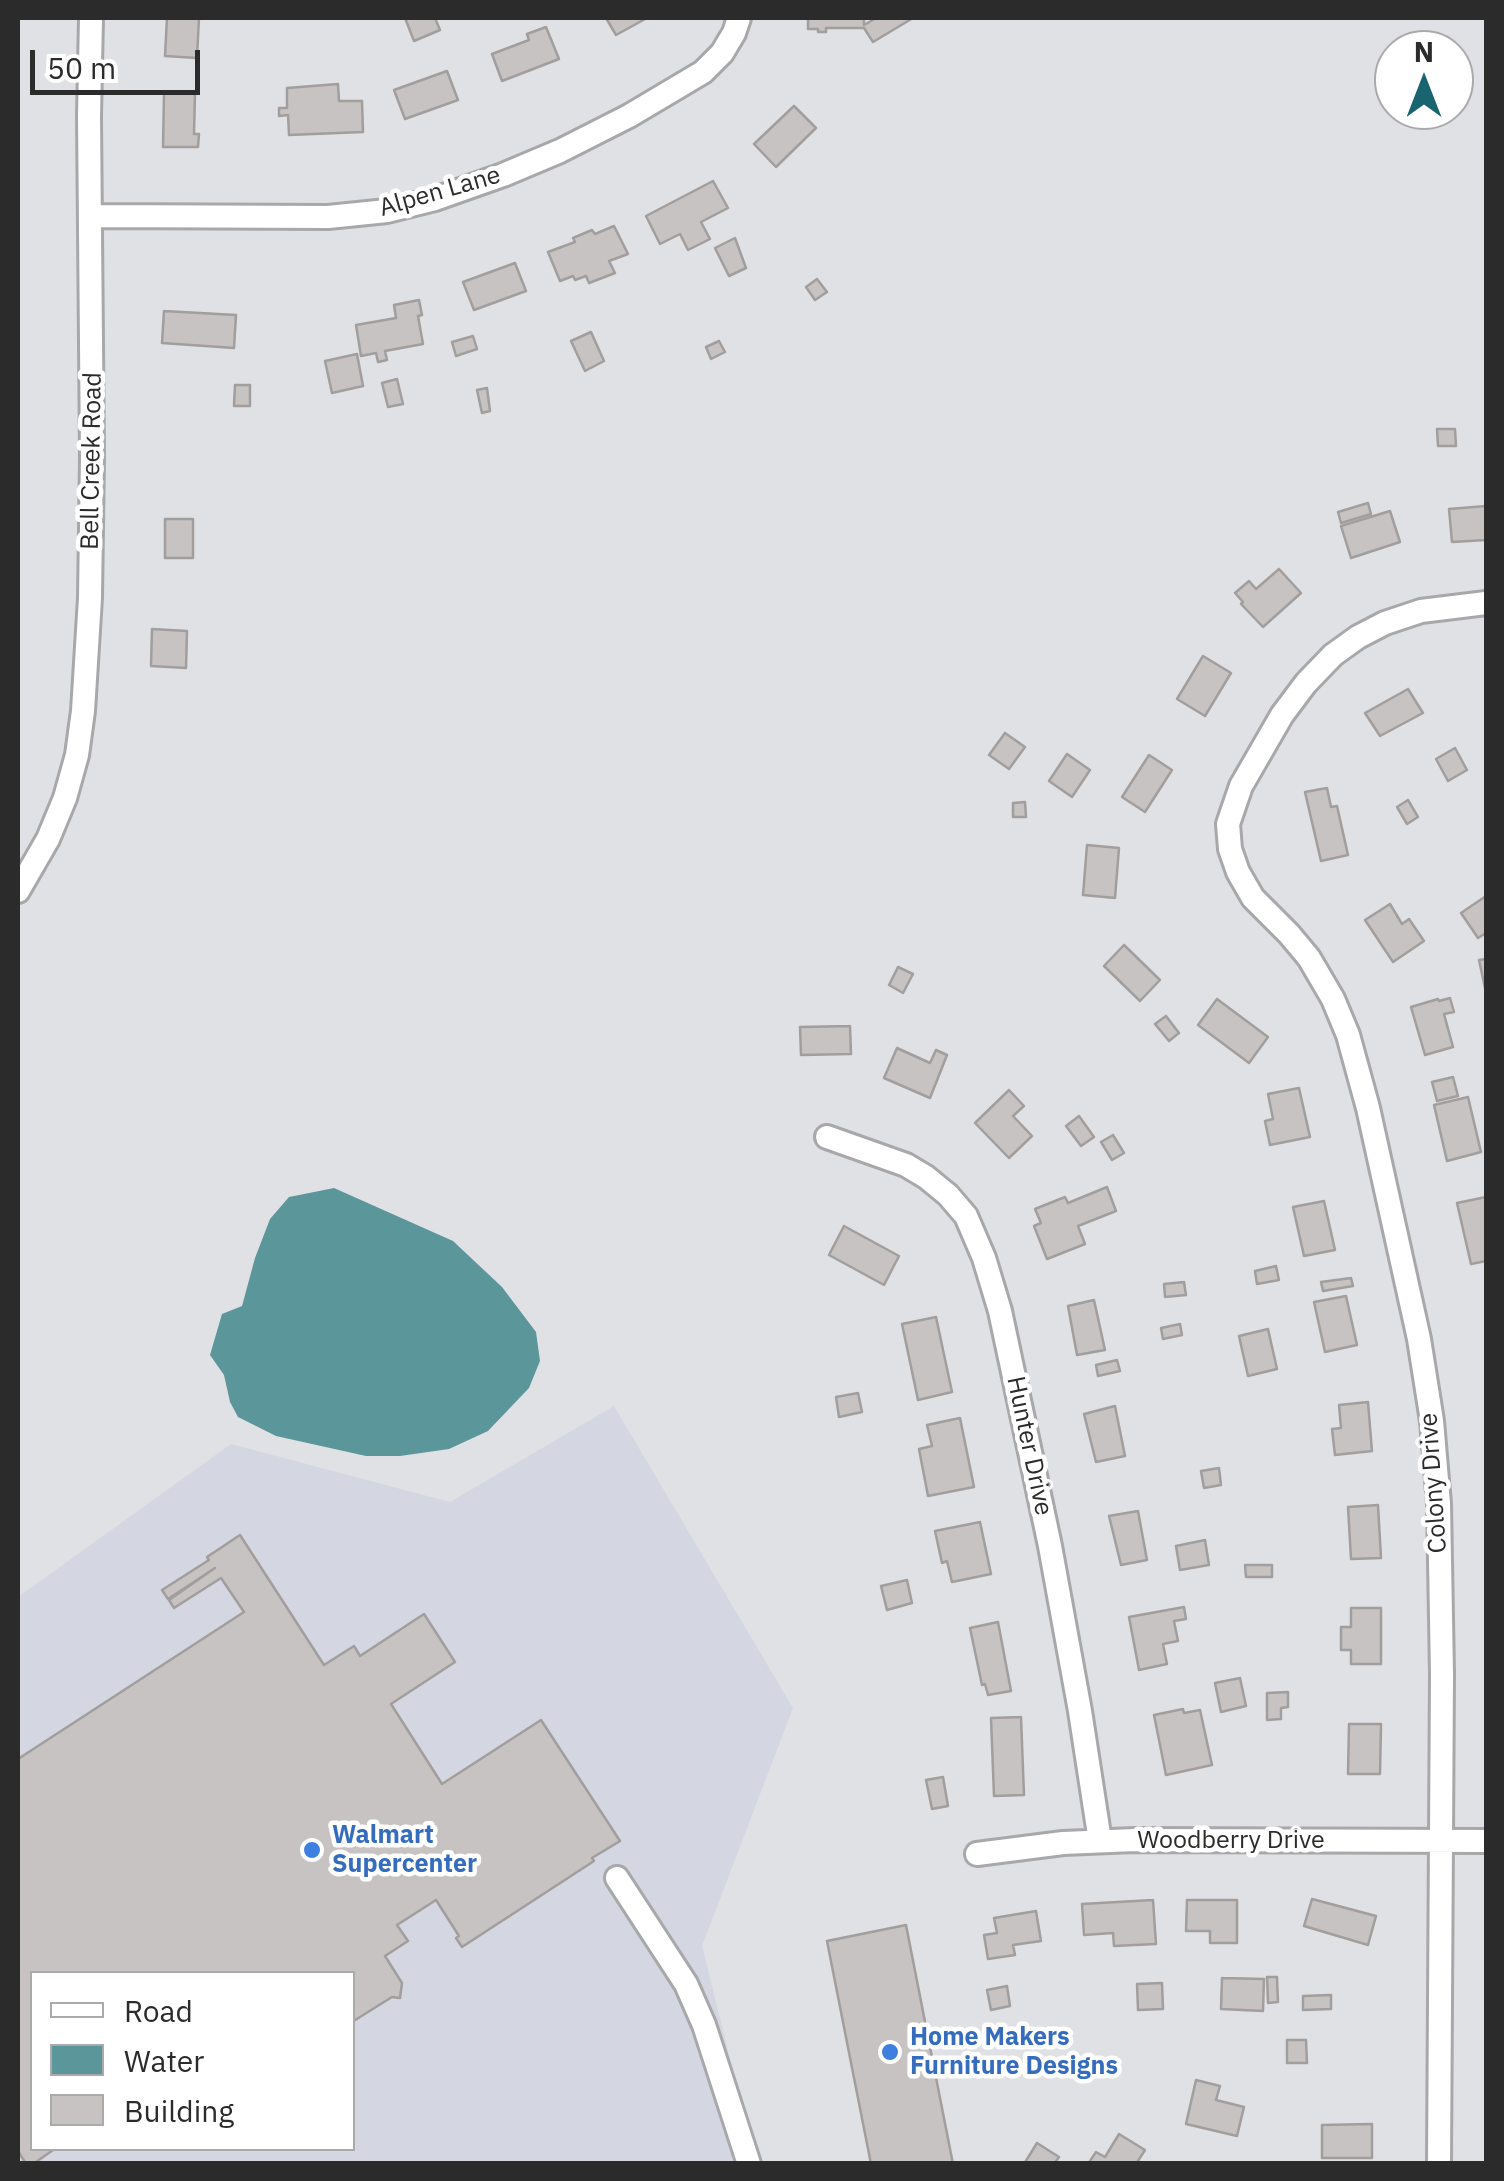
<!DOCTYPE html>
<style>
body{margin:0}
#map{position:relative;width:1504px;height:2181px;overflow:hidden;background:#e0e1e4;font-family:"IBM Plex Sans",sans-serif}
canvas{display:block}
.frame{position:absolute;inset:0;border:20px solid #2b2b2c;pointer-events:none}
.legend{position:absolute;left:30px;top:1971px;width:325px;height:180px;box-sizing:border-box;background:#fff;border:2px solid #aaaaab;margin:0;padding:12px 18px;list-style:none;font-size:30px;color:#2b2b2c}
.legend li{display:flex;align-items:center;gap:20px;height:50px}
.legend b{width:50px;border:2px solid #aaaaab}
.north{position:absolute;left:1374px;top:30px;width:100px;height:100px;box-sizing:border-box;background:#fff;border:2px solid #aaaaab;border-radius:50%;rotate:0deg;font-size:28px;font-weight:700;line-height:40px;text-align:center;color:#2b2b2c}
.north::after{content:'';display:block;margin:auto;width:35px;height:45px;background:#19656f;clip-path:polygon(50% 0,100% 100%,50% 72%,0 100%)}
.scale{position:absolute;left:30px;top:50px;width:170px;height:45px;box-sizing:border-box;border:5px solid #2b2b2c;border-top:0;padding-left:12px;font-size:30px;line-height:35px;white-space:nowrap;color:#2b2b2c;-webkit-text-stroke:8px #fff;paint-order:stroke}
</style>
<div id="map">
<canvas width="1504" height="2181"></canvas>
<div class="frame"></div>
<ul class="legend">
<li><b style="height:12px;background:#fff"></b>Road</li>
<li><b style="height:28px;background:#5b969b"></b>Water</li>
<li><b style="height:28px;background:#c6c3c2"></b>Building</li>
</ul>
<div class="north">N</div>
<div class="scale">50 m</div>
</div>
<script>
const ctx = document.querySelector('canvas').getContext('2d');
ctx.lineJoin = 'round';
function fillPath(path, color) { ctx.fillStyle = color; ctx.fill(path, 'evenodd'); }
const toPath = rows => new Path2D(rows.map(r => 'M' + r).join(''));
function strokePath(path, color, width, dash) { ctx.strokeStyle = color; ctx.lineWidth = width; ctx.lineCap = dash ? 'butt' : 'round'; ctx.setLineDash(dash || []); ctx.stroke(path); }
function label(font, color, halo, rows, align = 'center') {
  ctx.font = font + ' "IBM Plex Sans",sans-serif'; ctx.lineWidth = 9; ctx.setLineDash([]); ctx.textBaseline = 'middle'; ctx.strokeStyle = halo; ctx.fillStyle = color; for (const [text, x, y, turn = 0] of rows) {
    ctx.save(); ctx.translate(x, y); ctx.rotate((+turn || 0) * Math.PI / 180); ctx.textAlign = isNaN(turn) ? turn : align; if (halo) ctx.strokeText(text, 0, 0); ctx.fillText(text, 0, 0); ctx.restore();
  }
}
fillPath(toPath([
 [614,1406,793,1708,702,1946,756,2163,18,2163,18,1597,231,1444,450,1502],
 [32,1974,352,1974,352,2148,32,2148]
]), '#d4d7e1');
fillPath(toPath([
 [334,1188,453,1241,502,1287,536,1332,540,1361,529,1388,488,1431,449,1449,400,1456,366,1456,276,1436,238,1417,230,1402,224,1375,210,1355,222,1314,242,1306,255,1258,270,1219,289,1197]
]), '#5b969b');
const building = toPath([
 [167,18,199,18,197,58,165,56,167,18],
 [405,18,435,18,440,30,414,41,405,18],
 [606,18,647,18,616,35,606,18],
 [808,18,864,18,864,25,876,18,913,18,873,42,864,28,826,28,826,32,818,32,818,29,808,29,808,18],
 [546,27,559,59,502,81,492,54,529,40,527,34,546,27],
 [447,71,458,100,405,119,394,90,447,71],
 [338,84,339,101,362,101,363,132,289,135,288,115,279,116,279,108,287,108,287,88,338,84],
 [164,93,195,93,194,134,199,134,198,147,163,147,164,93],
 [794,106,816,128,776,167,754,144,794,106],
 [713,181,728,208,701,222,710,239,688,250,680,234,660,244,646,216,713,181],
 [614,226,628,254,609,261,615,273,589,283,586,276,575,280,573,276,560,281,548,252,575,242,573,238,592,230,595,234,614,226],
 [735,238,746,268,729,276,715,248,735,238],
 [515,263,526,291,474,310,463,282,515,263],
 [817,279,827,292,815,300,806,287,817,279],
 [419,300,422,315,418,316,423,344,385,351,387,360,378,362,376,353,361,356,356,325,396,318,394,305,419,300],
 [164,311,236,315,234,348,162,343,164,311],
 [591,332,604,361,585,371,571,341,591,332],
 [473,336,477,349,456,356,452,342,473,336],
 [719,341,725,352,711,359,706,347,719,341],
 [357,354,363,386,332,393,325,361,357,354],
 [397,379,403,404,388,407,382,383,397,379],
 [235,385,250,385,250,406,234,406,235,385],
 [487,388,490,411,482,413,477,390,487,388],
 [1437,429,1455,429,1456,446,1438,446,1437,429],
 [1368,503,1371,514,1341,523,1338,512,1368,503],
 [1486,506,1486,540,1452,542,1449,509,1486,506],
 [1390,511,1400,542,1351,558,1341,526,1390,511],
 [165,519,193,519,193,558,165,558,165,519],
 [1279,569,1301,593,1263,627,1241,604,1243,602,1235,593,1249,581,1256,589,1279,569],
 [152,629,187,631,186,668,151,666,152,629],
 [1203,656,1231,673,1205,716,1177,699,1203,656],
 [1408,689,1423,713,1380,736,1365,713,1408,689],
 [1005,733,1025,747,1009,769,989,755,1005,733],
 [1455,748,1467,770,1448,781,1436,759,1455,748],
 [1067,754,1090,770,1072,797,1049,781,1067,754],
 [1149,755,1172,770,1145,812,1122,797,1149,755],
 [1327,788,1331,807,1337,806,1348,855,1321,861,1305,792,1327,788],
 [1408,800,1418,817,1407,824,1397,807,1408,800],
 [1025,802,1026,817,1013,817,1013,803,1025,802],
 [1087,845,1119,848,1115,898,1083,895,1087,845],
 [1486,896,1486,933,1478,938,1461,913,1486,896],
 [1390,904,1402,924,1409,919,1424,941,1393,962,1365,920,1390,904],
 [1124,945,1160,980,1140,1001,1104,966,1124,945],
 [1486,959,1486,987,1485,988,1479,960,1486,959],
 [898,967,913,974,903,993,889,985,898,967],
 [1450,998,1454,1012,1444,1014,1453,1047,1425,1055,1411,1007,1438,999,1439,1001,1450,998],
 [1217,999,1268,1037,1249,1063,1198,1025,1217,999],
 [1166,1016,1179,1033,1169,1041,1155,1024,1166,1016],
 [850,1026,851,1054,801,1055,800,1027,850,1026],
 [897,1048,930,1063,936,1050,947,1055,930,1098,884,1078,897,1048],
 [1453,1077,1458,1096,1437,1101,1432,1082,1453,1077],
 [1299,1088,1310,1137,1270,1145,1265,1121,1273,1119,1268,1094,1299,1088],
 [1009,1090,1024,1106,1013,1116,1032,1136,1009,1158,975,1123,1009,1090],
 [1468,1097,1481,1152,1447,1161,1434,1105,1468,1097],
 [1079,1116,1094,1137,1081,1146,1066,1126,1079,1116],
 [1113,1135,1124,1153,1112,1160,1101,1142,1113,1135],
 [1107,1187,1116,1211,1078,1226,1085,1244,1047,1259,1034,1226,1041,1223,1035,1209,1065,1197,1068,1203,1107,1187],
 [1486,1197,1486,1261,1471,1264,1457,1203,1486,1197],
 [1324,1201,1335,1250,1304,1256,1293,1207,1324,1201],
 [844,1226,899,1256,884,1285,829,1255,844,1226],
 [1276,1266,1279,1280,1257,1284,1255,1271,1276,1266],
 [1351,1278,1353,1286,1323,1291,1321,1282,1351,1278],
 [1184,1282,1186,1295,1165,1297,1164,1284,1184,1282],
 [1346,1296,1357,1345,1325,1352,1314,1302,1346,1296],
 [1094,1300,1105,1350,1077,1355,1068,1306,1094,1300],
 [936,1317,952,1392,918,1400,902,1324,936,1317],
 [1180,1324,1182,1335,1163,1339,1161,1328,1180,1324],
 [1268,1329,1277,1369,1248,1376,1239,1336,1268,1329],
 [1117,1360,1120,1371,1098,1376,1096,1365,1117,1360],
 [858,1393,862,1412,839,1417,836,1397,858,1393],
 [1368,1402,1372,1451,1335,1455,1332,1429,1341,1428,1339,1405,1368,1402],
 [1115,1406,1125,1456,1096,1462,1084,1414,1115,1406],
 [960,1418,974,1487,928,1496,919,1449,932,1446,927,1425,960,1418],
 [1219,1468,1221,1485,1204,1488,1201,1471,1219,1468],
 [1378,1505,1381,1558,1351,1559,1348,1507,1378,1505],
 [1138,1511,1147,1560,1121,1565,1109,1516,1138,1511],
 [980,1522,991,1574,952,1582,947,1561,942,1563,935,1531,980,1522],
 [240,1535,324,1665,354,1646,360,1656,424,1614,455,1662,391,1704,442,1784,541,1720,620,1841,592,1858,594,1861,462,1947,456,1938,459,1936,436,1900,397,1925,408,1941,385,1956,402,1983,400,1998,392,1997,352,2022,352,1974,32,1974,32,2148,56,2148,33,2164,26,2164,18,2151,18,1759,244,1612,221,1578,174,1608,169,1600,215,1568,168,1599,162,1590,209,1560,207,1557,240,1535],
 [1205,1540,1209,1565,1180,1570,1176,1546,1205,1540],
 [1245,1565,1272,1565,1272,1577,1246,1577,1245,1565],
 [907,1580,912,1603,887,1610,881,1586,907,1580],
 [1184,1607,1186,1619,1174,1621,1178,1641,1163,1644,1167,1664,1139,1670,1129,1617,1184,1607],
 [1351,1608,1381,1608,1381,1664,1351,1664,1351,1650,1341,1650,1341,1627,1351,1627,1351,1608],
 [998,1622,1011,1691,988,1695,985,1684,982,1685,970,1628,998,1622],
 [1240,1678,1246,1706,1221,1712,1215,1683,1240,1678],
 [1288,1692,1288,1707,1281,1708,1281,1719,1267,1720,1267,1693,1288,1692],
 [1183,1709,1184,1713,1200,1710,1212,1765,1166,1775,1154,1715,1183,1709],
 [1021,1717,1024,1795,994,1796,991,1718,1021,1717],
 [1349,1724,1381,1724,1380,1774,1348,1774,1349,1724],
 [943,1777,948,1806,932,1809,926,1780,943,1777],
 [1312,1899,1376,1916,1368,1945,1304,1926,1312,1899],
 [1153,1900,1156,1944,1114,1946,1113,1933,1084,1935,1082,1904,1153,1900],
 [1187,1900,1237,1900,1237,1943,1210,1943,1210,1931,1186,1931,1187,1900],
 [1036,1911,1041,1941,1013,1945,1015,1955,988,1959,984,1935,997,1933,994,1918,1036,1911],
 [906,1925,953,2164,871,2164,827,1941,906,1925],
 [1267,1977,1277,1977,1278,2002,1268,2003,1267,1977],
 [1222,1978,1264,1979,1263,2011,1221,2009,1222,1978],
 [1162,1983,1163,2009,1138,2010,1137,1984,1162,1983],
 [1007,1986,1010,2006,991,2010,987,1990,1007,1986],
 [1331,1995,1331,2009,1303,2010,1303,1996,1331,1995],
 [1287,2040,1306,2040,1307,2063,1287,2063,1287,2040],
 [1196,2080,1220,2086,1216,2100,1244,2107,1237,2136,1186,2124,1196,2080],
 [1372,2124,1372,2158,1322,2158,1322,2125,1372,2124],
 [1119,2134,1145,2150,1136,2164,1088,2164,1096,2152,1105,2157,1119,2134],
 [1037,2143,1059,2157,1054,2164,1024,2164,1037,2143]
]);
fillPath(building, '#c6c3c2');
strokePath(building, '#a19e9d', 2.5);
const minor = toPath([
 [91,216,328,217,387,211,435,199,503,175,560,151,629,116,703,72,722,53,734,33,739,18],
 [18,891,48,839,65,798,77,755,83,711,90,598,92,457,89,116,91,18],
 [827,1137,906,1165,926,1177,948,1195,966,1216,984,1258,1000,1311,1050,1546,1080,1711,1100,1841],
 [977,1854,1063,1843,1135,1840,1486,1841],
 [617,1878,686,1984,704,2025,749,2164],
 [1439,2164,1442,1674,1439,1504,1432,1421,1419,1339,1368,1108,1348,1035,1333,999,1309,958,1289,934,1253,898,1238,872,1230,849,1228,824,1241,786,1282,715,1306,683,1333,655,1358,637,1385,623,1421,611,1486,603]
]);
strokePath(minor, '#a8a8ab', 28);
strokePath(minor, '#fff', 22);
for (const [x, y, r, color] of [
 [312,1850,10,"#3f7fe0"],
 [890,2052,10,"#3f7fe0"]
]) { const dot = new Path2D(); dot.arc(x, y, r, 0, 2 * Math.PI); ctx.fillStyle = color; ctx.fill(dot); strokePath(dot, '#fff', 4); }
label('25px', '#2b2b2c', '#fff', [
 ["Alpen Lane",440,192,-16],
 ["Bell Creek Road",92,461,-89],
 ["Hunter Drive",1029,1446,78],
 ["Colony Drive",1434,1483,-94],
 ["Woodberry Drive",1231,1841]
]);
label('bold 25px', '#366cbe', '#fff', [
 ["Walmart",332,1836],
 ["Supercenter",332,1865],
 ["Home Makers",910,2038],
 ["Furniture Designs",910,2067]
], 'left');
</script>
